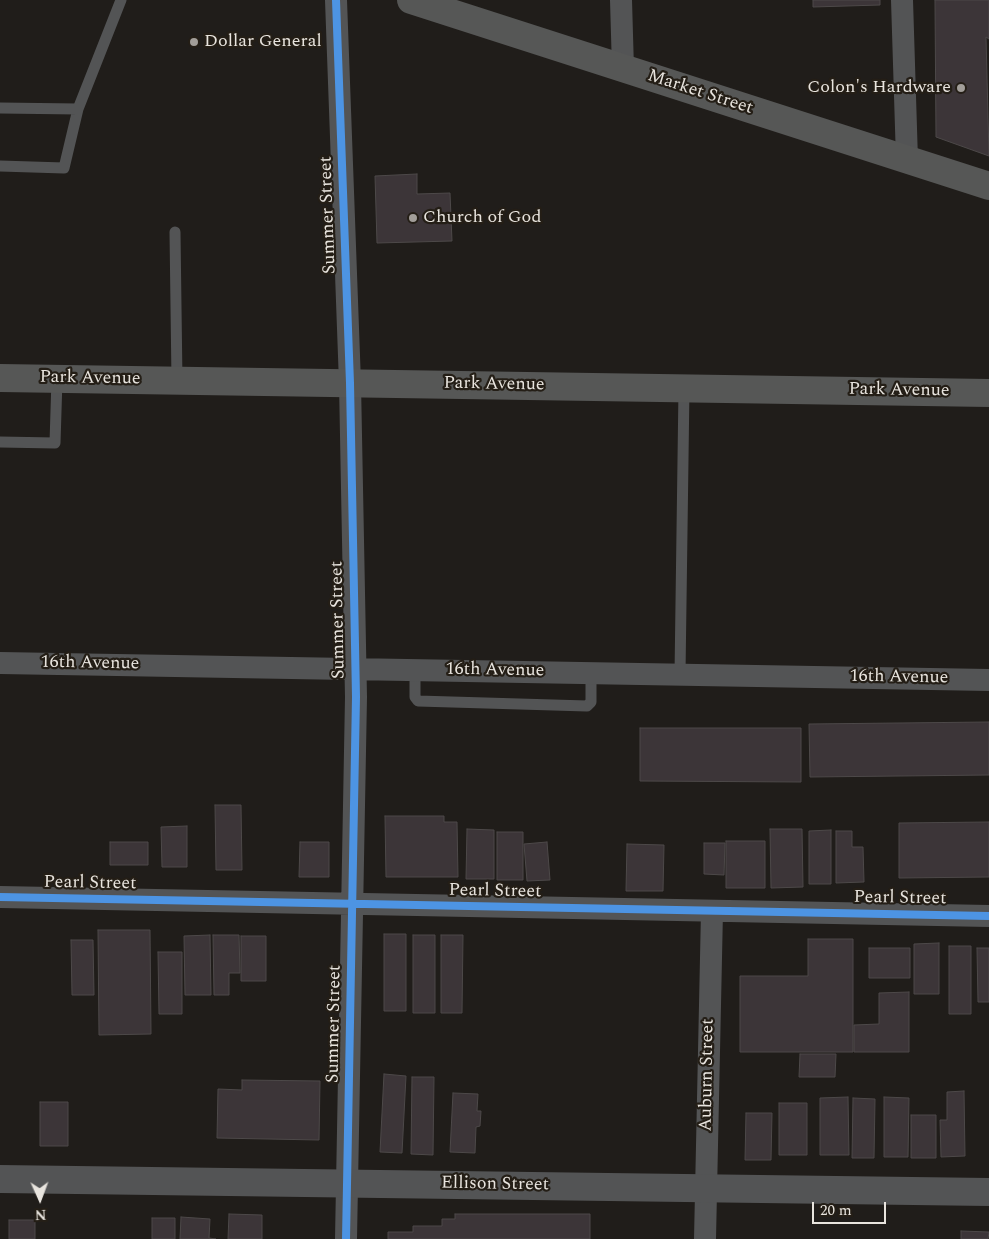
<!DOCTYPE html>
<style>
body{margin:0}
#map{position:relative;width:989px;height:1239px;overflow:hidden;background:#201d1a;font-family:Spectral,serif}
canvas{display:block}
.north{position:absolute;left:15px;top:1174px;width:50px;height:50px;-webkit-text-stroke:4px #241e16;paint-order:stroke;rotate:178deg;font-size:14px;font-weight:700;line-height:20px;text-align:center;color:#e8e4de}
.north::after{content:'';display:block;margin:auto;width:18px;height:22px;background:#e8e4de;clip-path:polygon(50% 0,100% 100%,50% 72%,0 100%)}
.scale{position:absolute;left:812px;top:1202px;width:74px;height:22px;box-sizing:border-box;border:2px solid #e8e4de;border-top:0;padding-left:6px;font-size:15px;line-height:18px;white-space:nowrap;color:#e8e4de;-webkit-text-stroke:4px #241e16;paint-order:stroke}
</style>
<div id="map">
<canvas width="989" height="1239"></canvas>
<div class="north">N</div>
<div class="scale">20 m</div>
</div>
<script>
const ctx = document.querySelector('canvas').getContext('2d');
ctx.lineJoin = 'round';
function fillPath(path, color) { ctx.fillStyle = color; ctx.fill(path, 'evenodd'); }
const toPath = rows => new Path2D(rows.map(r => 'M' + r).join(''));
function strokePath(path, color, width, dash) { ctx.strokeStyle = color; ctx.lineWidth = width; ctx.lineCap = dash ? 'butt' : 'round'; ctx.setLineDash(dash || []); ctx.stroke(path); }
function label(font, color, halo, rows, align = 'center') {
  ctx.font = font + ' Spectral,serif'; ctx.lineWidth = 4.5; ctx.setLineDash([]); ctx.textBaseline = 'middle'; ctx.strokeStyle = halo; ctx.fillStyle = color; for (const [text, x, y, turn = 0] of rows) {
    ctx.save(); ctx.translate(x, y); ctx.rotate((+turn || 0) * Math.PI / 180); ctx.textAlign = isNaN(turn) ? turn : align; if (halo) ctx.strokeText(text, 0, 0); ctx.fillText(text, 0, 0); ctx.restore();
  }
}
const building = toPath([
 [813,0,880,0,880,5,813,7,813,0],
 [935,0,989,0,989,39,986,37,989,156,936,137,935,0],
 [417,174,417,194,450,193,452,241,377,243,375,176,417,174],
 [989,722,989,775,810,777,809,724,989,722],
 [640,728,801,728,801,782,640,781,640,728],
 [215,805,241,805,242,870,216,870,215,805],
 [385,816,444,816,444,822,457,822,458,877,386,877,385,816],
 [989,822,989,877,899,878,899,823,989,822],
 [187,826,187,867,162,867,161,827,187,826],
 [467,829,494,830,494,879,466,879,467,829],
 [770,829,802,829,803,887,771,888,770,829],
 [831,830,831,884,809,884,809,831,831,830],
 [836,831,852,831,852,847,863,847,864,882,836,883,836,831],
 [497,832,523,832,523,880,497,880,497,832],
 [726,841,765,841,765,888,726,888,726,841],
 [110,842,148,842,148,865,110,865,110,842],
 [300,842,329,842,329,877,299,877,300,842],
 [547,842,550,880,527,881,524,844,547,842],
 [704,843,725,843,724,875,704,874,704,843],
 [627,844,664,845,663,891,626,891,627,844],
 [98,930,150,930,151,1034,99,1035,98,930],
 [384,934,406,934,406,1011,384,1011,384,934],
 [210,935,211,995,185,995,184,936,210,935],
 [213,935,239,935,240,973,229,973,229,995,214,995,213,935],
 [413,935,435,935,435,1013,413,1013,413,935],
 [441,935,463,935,462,1013,441,1013,441,935],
 [241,936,266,936,266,981,241,981,241,936],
 [808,939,853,939,853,1052,740,1052,740,976,808,976,808,939],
 [71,940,93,940,94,995,72,995,71,940],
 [939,943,939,994,914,994,914,944,939,943],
 [949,946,971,946,971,1014,949,1014,949,946],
 [869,948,910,948,910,978,869,978,869,948],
 [977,948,989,948,989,1002,978,1002,977,948],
 [158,952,182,952,182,1014,159,1014,158,952],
 [909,992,909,1052,854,1052,854,1025,879,1024,879,993,909,992],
 [800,1054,836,1054,835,1077,799,1077,800,1054],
 [384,1074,406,1076,402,1153,380,1152,384,1074],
 [412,1077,434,1077,433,1155,411,1154,412,1077],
 [242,1080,320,1081,319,1140,217,1138,218,1089,242,1090,242,1080],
 [964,1091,965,1156,941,1157,940,1120,947,1120,947,1092,964,1091],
 [453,1093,478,1094,477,1111,481,1111,480,1126,476,1127,475,1153,450,1152,453,1093],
 [848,1097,849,1155,820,1155,820,1098,848,1097],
 [884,1097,909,1098,908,1157,884,1157,884,1097],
 [853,1098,875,1099,874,1158,852,1158,853,1098],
 [40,1102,68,1102,68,1146,40,1146,40,1102],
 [779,1103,807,1103,807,1155,779,1155,779,1103],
 [746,1113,772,1113,771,1160,745,1160,746,1113],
 [911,1115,936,1115,936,1158,911,1158,911,1115],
 [229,1214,262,1215,262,1239,228,1239,229,1214],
 [455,1214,590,1214,590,1239,388,1239,388,1232,413,1232,413,1226,442,1226,442,1219,455,1219,455,1214],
 [181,1217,210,1219,209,1238,216,1239,180,1239,181,1217],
 [152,1218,175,1218,175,1239,152,1239,152,1218],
 [9,1220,35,1220,35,1239,9,1239,9,1220],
 [961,1231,989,1232,988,1239,961,1239,961,1231]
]);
fillPath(building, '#3c3538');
strokePath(building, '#4d4949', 1);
strokePath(toPath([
 [0,108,78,109],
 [0,166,64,168,78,109,121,0],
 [175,232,177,381],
 [0,442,55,443,57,379],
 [415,670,415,697,418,701,587,706,591,702,591,673],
 [680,674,684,388]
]), '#535455', 11);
strokePath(toPath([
 [336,0,350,383,356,697,346,1239],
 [621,0,623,69],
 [902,0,907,160],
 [0,663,989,680],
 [0,897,989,916],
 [705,1239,712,911]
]), '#535455', 22);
strokePath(toPath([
 [0,1179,989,1192]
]), '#535455', 28);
strokePath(toPath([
 [411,0,989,186],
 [0,378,989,393]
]), '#565756', 28);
strokePath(toPath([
 [336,0,350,383,356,697,346,1239],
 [0,897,989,916]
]), '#4d94e3', 8);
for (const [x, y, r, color] of [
 [194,42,5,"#a29e99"],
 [961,88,5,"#a29e99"],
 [413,218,5,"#a29e99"]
]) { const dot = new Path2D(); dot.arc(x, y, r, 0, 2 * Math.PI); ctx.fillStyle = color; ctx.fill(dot); strokePath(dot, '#241e16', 2); }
label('18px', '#e8e4de', '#241e16', [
 ["Dollar General",204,42],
 ["Colon's Hardware",951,88,"right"],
 ["Church of God",423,218]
], 'left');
label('18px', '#e8e4de', '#241e16', [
 ["Market Street",700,93,18],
 ["Summer Street",329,215,-92],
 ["Park Avenue",90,379,1],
 ["Park Avenue",494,385,1],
 ["Park Avenue",899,391,1],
 ["Summer Street",339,620,-91],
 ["16th Avenue",90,664,1],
 ["16th Avenue",495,671,1],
 ["16th Avenue",899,678,1],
 ["Pearl Street",90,884,1],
 ["Pearl Street",495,892,1],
 ["Pearl Street",900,899,1],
 ["Summer Street",335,1024,-89],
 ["Auburn Street",708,1075,-89],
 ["Ellison Street",495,1185,1]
]);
</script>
